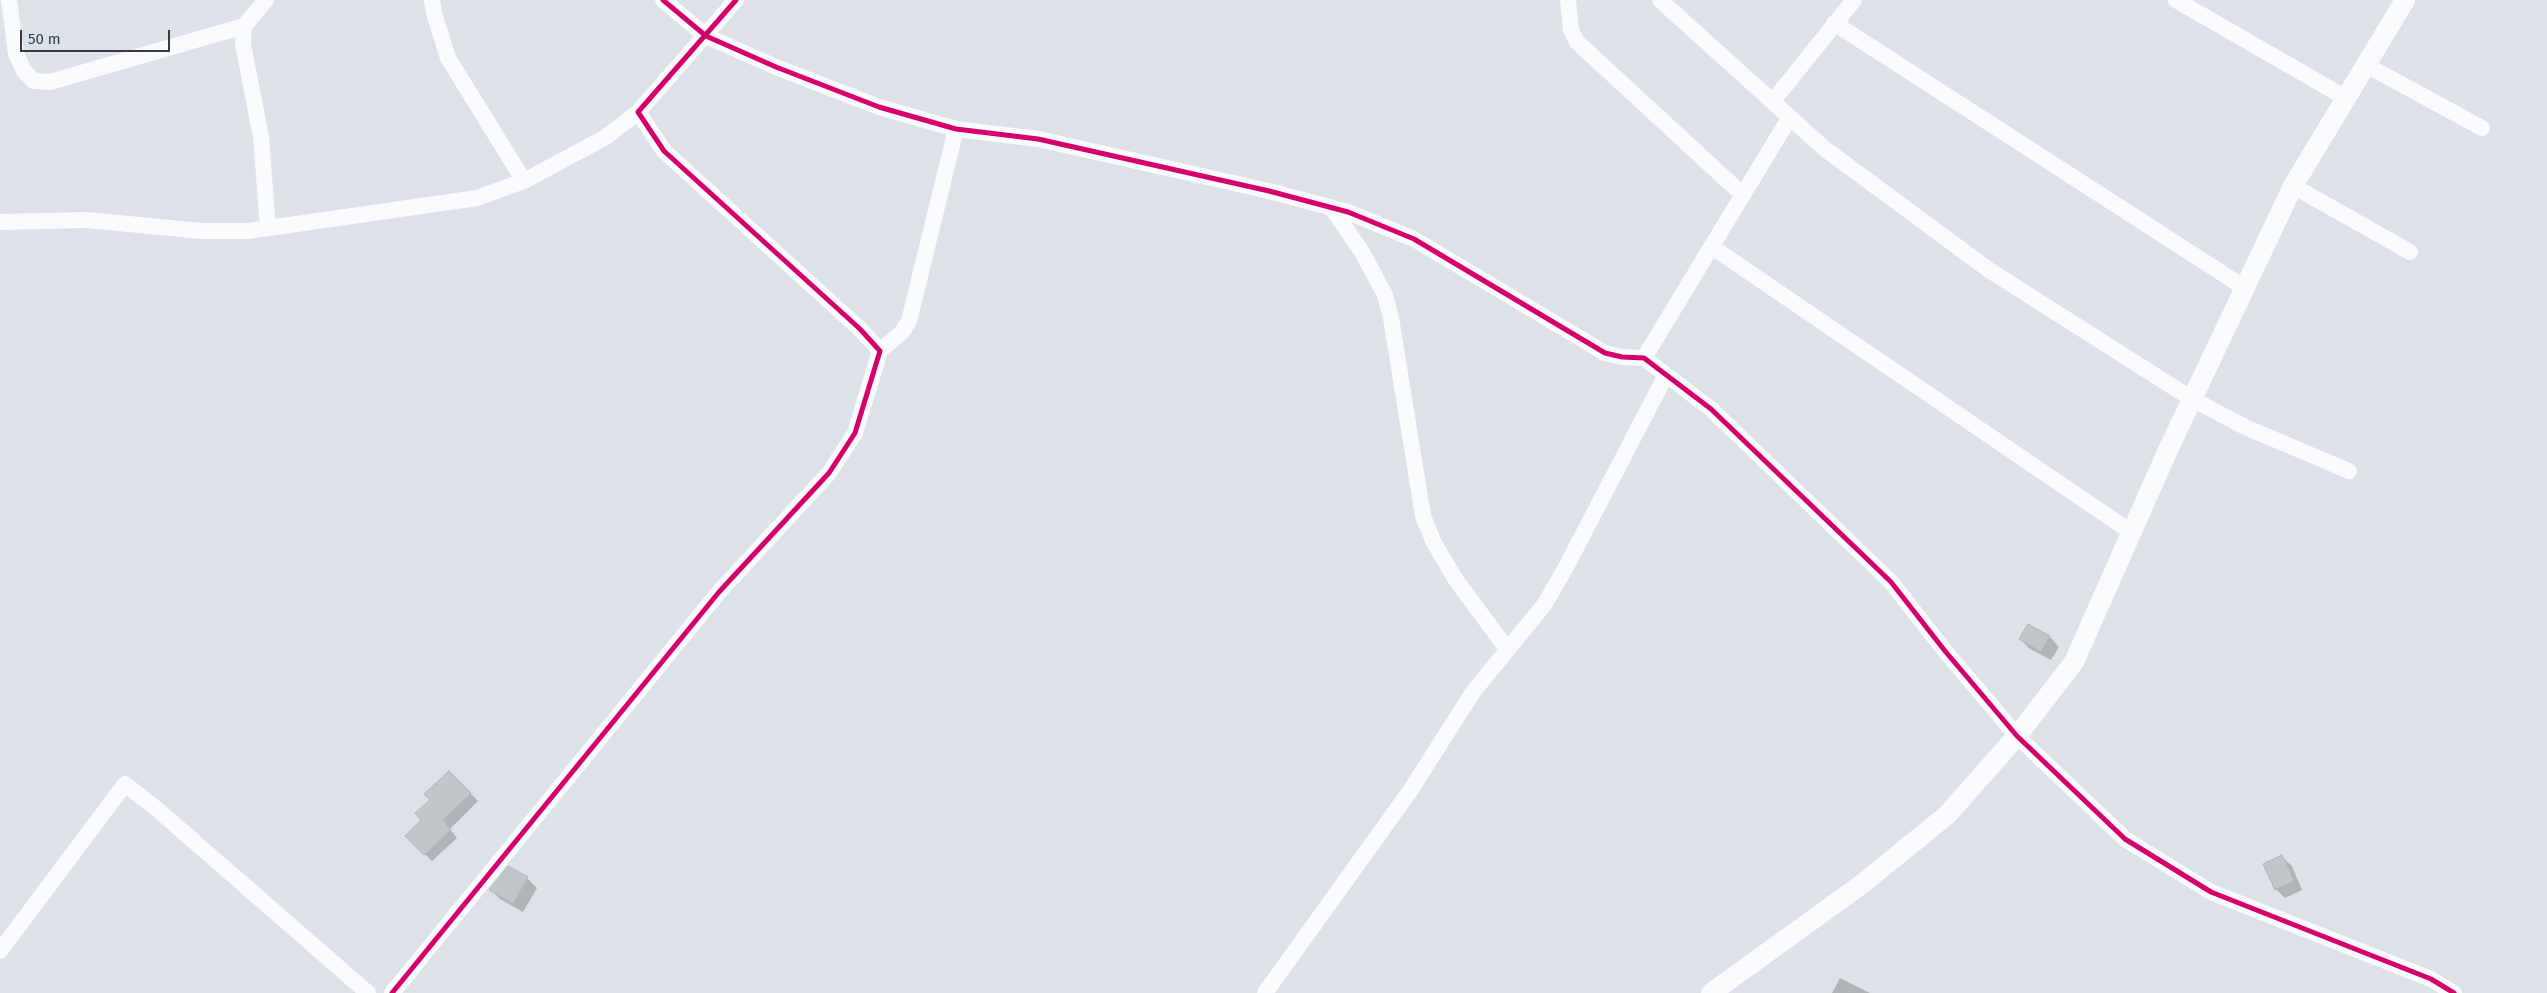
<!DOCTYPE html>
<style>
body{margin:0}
#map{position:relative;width:2547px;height:993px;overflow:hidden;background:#dce2e8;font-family:"Fira Sans",sans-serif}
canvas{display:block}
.scale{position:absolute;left:20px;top:30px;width:150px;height:22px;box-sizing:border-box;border:2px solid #353b3f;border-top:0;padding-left:6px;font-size:15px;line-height:18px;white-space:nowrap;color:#353b3f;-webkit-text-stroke:4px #d6e3ee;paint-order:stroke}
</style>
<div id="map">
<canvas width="2547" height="993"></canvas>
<div class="scale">50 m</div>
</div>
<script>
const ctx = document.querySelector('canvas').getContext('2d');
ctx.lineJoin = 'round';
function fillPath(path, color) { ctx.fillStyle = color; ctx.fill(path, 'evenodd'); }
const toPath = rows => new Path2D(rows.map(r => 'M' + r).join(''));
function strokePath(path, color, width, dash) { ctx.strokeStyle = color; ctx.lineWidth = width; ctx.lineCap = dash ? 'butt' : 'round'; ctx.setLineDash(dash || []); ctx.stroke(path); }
fillPath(toPath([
 [2028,626,2050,637,2059,647,2051,660,2030,649,2020,639],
 [449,772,478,801,450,829,457,838,432,861,406,836,422,820],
 [2282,857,2292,866,2302,890,2285,898,2276,889],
 [509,868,527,878,537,888,523,912,500,899,491,890],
 [1840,978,1870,993,1832,993]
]), '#0003');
const building = toPath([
 [2028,624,2050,636,2041,652,2019,639,2028,624],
 [449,771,471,793,443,820,451,830,424,855,405,836,421,820,415,813,430,800,424,794,449,771],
 [2282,855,2294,881,2275,890,2263,864,2282,855],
 [508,866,528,877,513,904,489,890,508,866]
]);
fillPath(building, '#c1c6cb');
strokePath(building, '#b1b6bb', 1);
strokePath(toPath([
 [9,0,16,54,24,71,34,81,50,82,244,26],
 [266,0,244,26,243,44,261,137,268,228],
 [432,0,434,13,448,58,524,181],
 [663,0,706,36,776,67,879,107,956,129,1038,139,1269,191,1348,212,1414,239,1605,353,1622,357,1644,358,1711,409,1891,582,1945,651,2017,736,2125,839,2211,892,2431,979,2454,993],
 [1568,0,1571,30,1577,42,1743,195],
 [1660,0,1825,149,1989,270,2192,399,2245,427,2349,471],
 [2176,0,2346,98],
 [1834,23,2245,288],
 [2366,65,2482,128],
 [1773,101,1854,0],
 [2293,186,2410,252],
 [1331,207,1362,252,1385,295,1391,318,1423,516,1434,543,1456,580,1507,649],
 [0,222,87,220,202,231,248,231,477,198,524,181,606,137,638,112],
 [1712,247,2131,532],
 [880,351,902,332,909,321,956,129],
 [1644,358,1790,117],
 [0,951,125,784,158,810,368,993],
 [392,993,719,592,829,473,855,433,880,351,860,329,664,151,638,112,736,0],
 [1265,993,1410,791,1473,692,1544,605,1565,569,1666,375]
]), '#fafbfc', 16);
strokePath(toPath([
 [1711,993,1862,884,1947,815,2017,736,2074,662,2168,450,2293,186,2405,0]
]), '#fafbfc', 20);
strokePath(toPath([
 [663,0,706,36,776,67,879,107,956,129,1038,139,1269,191,1348,212,1414,239,1605,353,1622,357,1644,358,1711,409,1891,582,1945,651,2017,736,2125,839,2211,892,2431,979,2454,993],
 [392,993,719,592,829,473,855,433,880,351,860,329,664,151,638,112,736,0]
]), '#d6006c', 5);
</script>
